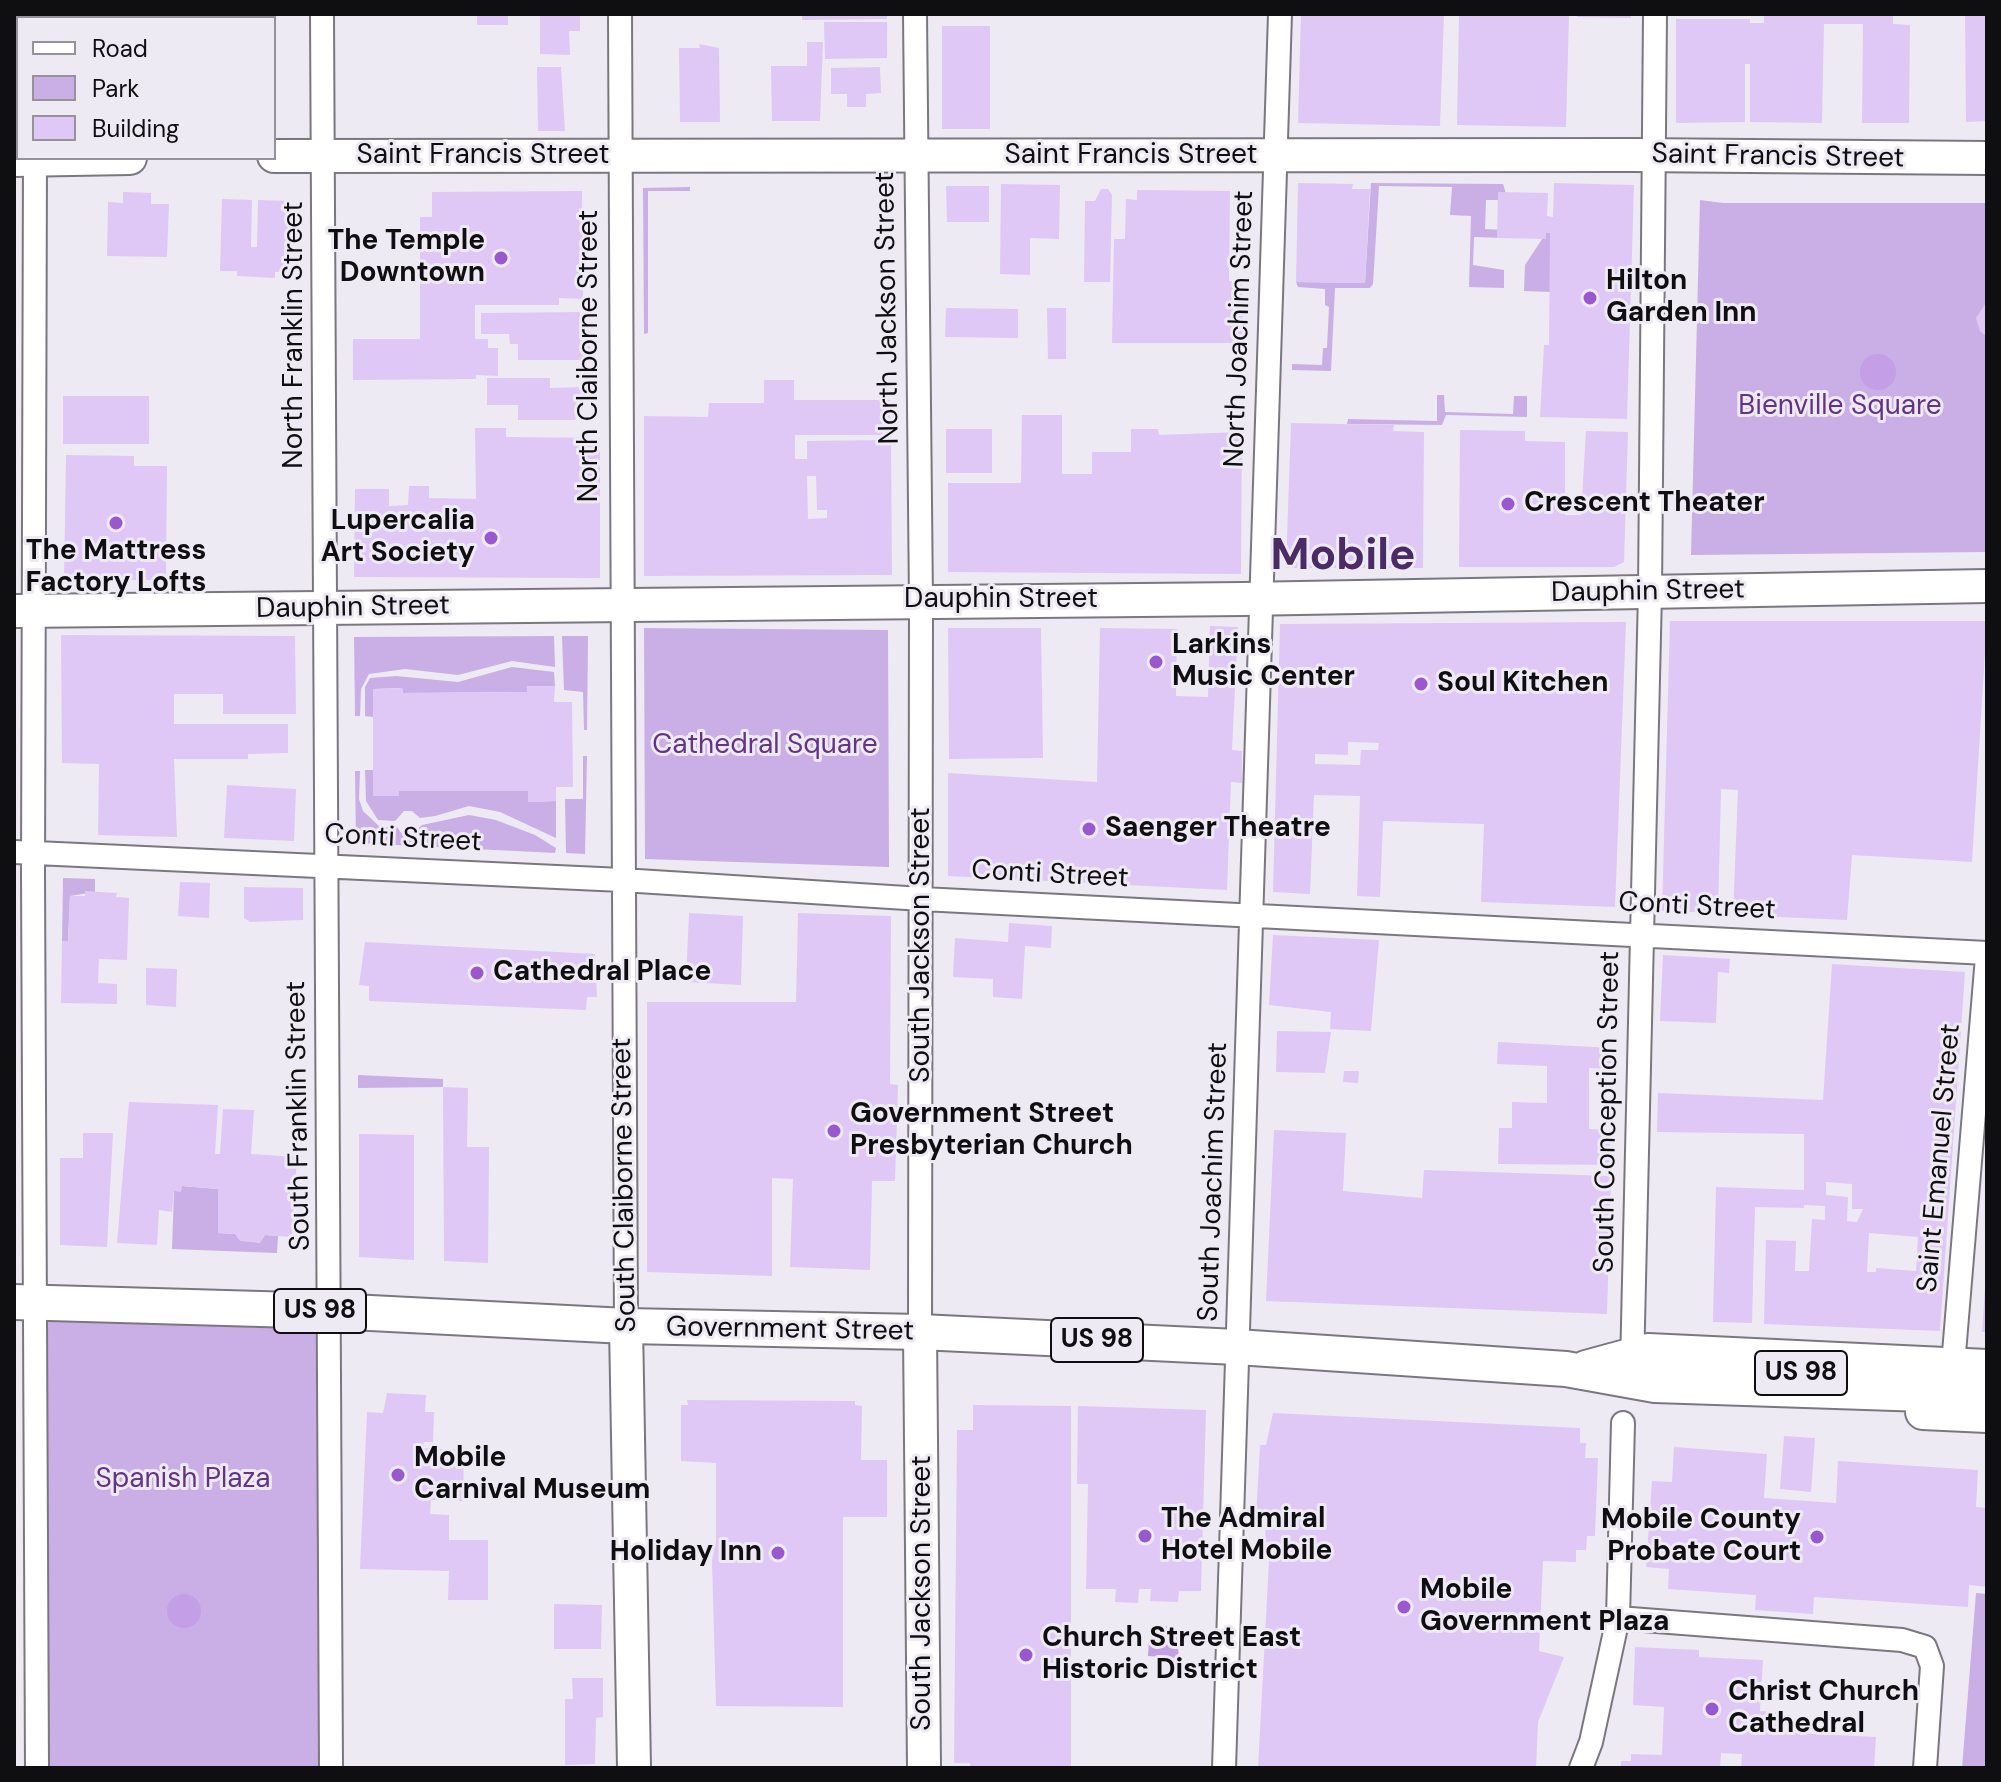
<!DOCTYPE html>
<style>
body{margin:0}
#map{position:relative;width:2001px;height:1782px;overflow:hidden;background:#eeeaf3;font-family:"DM Sans",sans-serif}
canvas{display:block}
.frame{position:absolute;inset:0;border:16px solid #0f0e11;pointer-events:none}
.legend{position:absolute;left:16px;top:16px;width:260px;height:144px;box-sizing:border-box;background:#eeeaf3;border:2px solid #959299;margin:0;padding:10px 14px;list-style:none;font-size:24px;color:#0f0e11}
.legend li{display:flex;align-items:center;gap:16px;height:40px}
.legend b{width:40px;border:2px solid #959299}
</style>
<div id="map">
<canvas width="2001" height="1782"></canvas>
<div class="frame"></div>
<ul class="legend">
<li><b style="height:10px;background:#fff"></b>Road</li>
<li><b style="height:22px;background:#caaee6"></b>Park</li>
<li><b style="height:22px;background:#dfc8f5"></b>Building</li>
</ul>
</div>
<script>
const ctx = document.querySelector('canvas').getContext('2d');
ctx.lineJoin = 'round';
function fillPath(path, color) { ctx.fillStyle = color; ctx.fill(path, 'evenodd'); }
const toPath = rows => new Path2D(rows.map(r => 'M' + r).join(''));
function strokePath(path, color, width, dash) { ctx.strokeStyle = color; ctx.lineWidth = width; ctx.lineCap = dash ? 'butt' : 'round'; ctx.setLineDash(dash || []); ctx.stroke(path); }
function label(font, color, halo, rows, align = 'center') {
  ctx.font = font + ' "DM Sans",sans-serif'; ctx.lineWidth = 6; ctx.setLineDash([]); ctx.textBaseline = 'middle'; ctx.strokeStyle = halo; ctx.fillStyle = color; for (const [text, x, y, turn = 0] of rows) {
    ctx.save(); ctx.translate(x, y); ctx.rotate((+turn || 0) * Math.PI / 180); ctx.textAlign = isNaN(turn) ? turn : align; if (halo) ctx.strokeText(text, 0, 0); ctx.fillText(text, 0, 0); ctx.restore();
  }
}
fillPath(toPath([
 [1371,183,1503,184,1508,200,1486,200,1485,229,1505,230,1505,238,1474,237,1473,265,1504,270,1504,288,1469,287,1471,216,1450,215,1452,187,1379,186,1373,284,1370,288,1335,288,1331,371,1292,370,1292,364,1322,365,1323,348,1327,348,1329,307,1325,305,1325,289,1298,287,1296,282,1365,283],
 [690,187,690,191,648,191,648,333,644,334,643,188],
 [1700,200,1723,203,1987,203,1987,552,1691,555],
 [1546,233,1550,233,1550,292,1524,291,1525,265],
 [1437,395,1444,395,1445,412,1513,414,1514,396,1527,396,1527,417,1446,415,1442,425,1347,424,1348,419,1437,421],
 [644,628,888,630,889,867,645,859],
 [554,636,555,667,512,661,458,675,405,669,369,674,361,689,360,716,355,716,354,637],
 [562,636,588,636,587,730,584,730,583,692,564,690],
 [512,667,554,672,555,686,527,692,403,693,402,688,373,689,373,717,365,716,365,687,370,678,396,676,458,682],
 [583,756,587,756,585,854,566,853,565,799,583,799],
 [365,770,373,770,374,796,398,796,399,791,528,791,528,802,556,801,556,838,500,812,469,806,435,816,420,818,412,811,404,811,395,821,378,820,366,801],
 [355,771,360,771,359,799,363,811,380,827,397,827,402,834,410,835,422,825,469,815,496,820,535,835,556,848,555,853,356,843],
 [63,878,95,879,95,892,70,896,68,941,62,941],
 [358,1075,443,1079,443,1087,358,1088],
 [182,1186,218,1189,218,1233,235,1234,259,1243,265,1235,278,1236,277,1253,172,1249,174,1191],
 [34,1303,331,1311,331,1768,37,1768],
 [1976,1593,1987,1594,1987,1768,1962,1768]
]), '#caaee6');
fillPath(toPath([
 '1860 372a18 18 0 1 1 36 0a18 18 0 1 1-36 0Z',
 '167 1611a17 17 0 1 1 34 0a17 17 0 1 1-34 0Z',
 [1159,1626,1176,1627,1179,1658,1148,1656,1149,1639,1158,1639]
]), '#c49ee7');
fillPath(toPath([
 [61,14,122,14,122,18,61,18],
 [477,14,508,14,508,25,477,25],
 [540,14,580,14,580,31,569,31,570,55,540,54],
 [802,14,887,14,887,19,802,20],
 [1301,14,1444,14,1440,126,1298,123],
 [1459,14,1569,14,1566,127,1457,125],
 [1577,14,1631,14,1631,18,1577,17],
 [1764,14,1893,14,1893,24,1910,25,1909,123,1862,123,1863,24,1824,24,1822,123,1750,122,1750,64,1745,64,1745,122,1676,123,1676,19,1750,19,1750,23,1764,23],
 [1965,14,1987,14,1987,121,1966,122],
 [824,22,887,22,887,58,825,59],
 [942,26,990,26,990,129,942,129],
 [807,42,823,42,820,121,772,121,771,66,807,66],
 [699,44,719,48,720,122,680,122,679,48,700,48],
 [537,67,561,67,565,131,538,131],
 [880,67,881,93,866,94,866,107,847,107,847,94,831,94,831,68],
 [1298,183,1353,184,1352,189,1370,189,1365,283,1296,282],
 [1554,183,1634,185,1627,419,1540,417,1544,345,1549,345,1550,233,1546,233,1546,239,1497,238,1498,192,1548,193,1547,216,1553,217],
 [1001,184,1060,185,1059,239,1030,238,1030,275,1000,274],
 [946,186,989,186,989,222,947,222],
 [1101,189,1108,189,1112,195,1110,282,1084,282,1085,201,1095,201],
 [1137,190,1230,191,1229,281,1242,282,1243,343,1112,343,1114,239,1125,239,1126,199,1137,200],
 [582,191,583,299,559,298,559,305,475,305,475,339,488,339,488,348,498,348,498,376,476,375,476,379,353,380,353,339,420,339,420,217,432,217,432,192],
 [123,192,151,193,151,204,169,204,167,257,107,256,108,202,123,203],
 [222,199,252,200,251,247,257,247,258,200,290,201,288,272,275,272,275,278,237,276,237,271,220,271],
 [1987,301,1987,337,1980,331,1976,318],
 [946,308,1018,309,1018,338,945,337],
 [1047,308,1066,308,1066,359,1048,359],
 [580,312,580,331,590,331,590,360,518,360,518,344,510,344,509,334,481,334,481,313],
 [487,378,550,378,550,388,585,387,585,407,580,407,575,420,518,420,518,405,487,405],
 [764,380,794,380,794,400,890,400,890,435,795,435,795,459,807,459,807,441,891,440,892,575,644,576,644,416,708,417,709,403,764,403],
 [807,476,816,476,817,510,827,510,827,518,808,519],
 [63,396,149,396,149,444,63,444],
 [1022,415,1062,415,1062,474,1092,474,1092,452,1131,452,1131,429,1158,429,1159,435,1242,432,1241,574,948,572,948,483,1021,483],
 [1291,423,1394,425,1393,431,1424,432,1423,568,1286,568],
 [475,428,506,428,506,437,600,438,600,578,354,577,355,489,389,489,389,506,408,505,409,486,429,486,429,498,476,499],
 [946,429,992,429,992,473,946,473],
 [1460,430,1525,431,1525,441,1565,442,1565,515,1581,515,1586,431,1628,432,1624,562,1614,567,1459,567],
 [66,455,134,456,134,466,167,466,166,580,64,580],
 [1670,621,1987,621,1972,862,1852,855,1847,920,1733,915,1738,790,1721,789,1718,913,1662,911],
 [1626,622,1615,907,1481,902,1484,824,1383,821,1380,897,1357,896,1360,796,1314,795,1310,894,1273,892,1280,624],
 [1348,742,1379,743,1378,750,1361,750,1360,765,1315,764,1315,754,1348,755],
 [1210,626,1238,627,1232,750,1242,751,1242,783,1231,782,1227,890,948,876,948,773,1097,782,1100,628,1177,629,1176,696,1208,697],
 [948,628,1041,628,1043,758,949,759],
 [61,635,295,636,296,714,223,714,223,694,174,694,174,724,288,724,288,753,248,754,248,759,174,759,177,837,98,835,99,764,62,763],
 [527,686,555,686,554,702,572,702,573,787,556,787,556,801,528,802,528,791,399,791,399,796,373,796,373,689,402,688,403,693,527,692],
 [227,785,296,789,294,841,224,838],
 [180,882,210,883,209,918,178,916],
 [244,887,303,888,303,920,250,922,244,918],
 [85,891,117,893,116,897,129,898,127,960,99,959,98,983,117,984,117,1004,61,1003,62,941,68,941,70,896,85,896],
 [689,913,743,916,741,985,686,982],
 [798,913,891,916,890,1084,898,1085,895,1181,872,1181,870,1270,790,1267,793,1179,772,1178,772,1276,647,1272,647,1002,796,1002],
 [1009,923,1052,926,1051,948,1025,946,1022,999,993,997,993,979,953,977,955,938,1008,942],
 [1273,935,1379,940,1371,1031,1330,1029,1331,1012,1269,1005],
 [365,942,595,954,597,997,587,997,586,1010,369,1001,369,986,359,985],
 [1663,955,1730,959,1729,973,1718,972,1716,1023,1660,1021],
 [1832,964,1965,972,1940,1331,1764,1324,1766,1240,1796,1241,1795,1271,1809,1271,1812,1219,1825,1220,1825,1206,1804,1205,1804,1208,1755,1207,1752,1323,1713,1322,1716,1187,1804,1190,1804,1134,1657,1132,1658,1093,1823,1100],
 [1826,1182,1852,1184,1852,1209,1863,1209,1857,1222,1847,1221,1848,1197,1826,1195],
 [1869,1233,1918,1237,1916,1271,1876,1268,1876,1272,1867,1272],
 [146,968,177,969,176,1007,146,1005],
 [1277,1031,1331,1032,1325,1073,1276,1072],
 [1498,1042,1613,1048,1612,1069,1589,1068,1589,1129,1610,1130,1610,1165,1498,1164,1499,1128,1512,1128,1512,1102,1547,1103,1547,1066,1497,1064],
 [1344,1071,1359,1071,1358,1083,1343,1082],
 [443,1087,468,1088,467,1147,489,1147,488,1263,444,1261],
 [129,1102,218,1105,215,1154,220,1154,223,1109,254,1110,251,1154,297,1157,292,1237,265,1235,260,1243,240,1241,235,1234,218,1233,218,1189,182,1186,181,1192,174,1191,172,1212,159,1210,157,1245,117,1243],
 [1274,1130,1346,1133,1343,1191,1422,1198,1424,1170,1611,1176,1607,1314,1266,1301],
 [83,1133,113,1133,107,1247,60,1245,60,1158,83,1158],
 [359,1134,414,1135,414,1260,359,1257],
 [1985,1287,1987,1287,1987,1332,1982,1332],
 [387,1393,426,1395,425,1412,434,1412,433,1442,424,1442,423,1448,464,1450,463,1501,431,1500,430,1514,449,1515,449,1540,488,1540,488,1600,448,1600,449,1571,360,1569,367,1412,383,1413],
 [687,1400,855,1401,855,1405,862,1406,861,1460,887,1460,887,1517,843,1517,843,1707,716,1706,712,1560,716,1540,716,1463,681,1461,681,1405,688,1405],
 [973,1405,1071,1406,1071,1768,970,1768,970,1763,954,1763,957,1430,973,1430],
 [1078,1406,1206,1410,1201,1591,1179,1591,1178,1602,1150,1601,1151,1589,1139,1589,1138,1603,1115,1602,1116,1589,1086,1589,1088,1484,1077,1484],
 [1273,1413,1580,1428,1580,1443,1586,1443,1585,1458,1598,1458,1595,1536,1587,1536,1586,1550,1576,1550,1576,1562,1543,1561,1539,1651,1564,1657,1538,1722,1536,1768,1258,1768,1270,1542,1265,1542,1266,1518,1256,1518,1260,1445,1266,1445],
 [1784,1436,1815,1438,1811,1492,1780,1489],
 [1674,1447,1767,1454,1764,1498,1836,1503,1838,1461,1978,1470,1976,1507,1987,1508,1987,1587,1969,1585,1968,1607,1814,1597,1813,1614,1755,1610,1756,1595,1668,1589,1669,1569,1646,1567,1652,1481,1672,1482],
 [554,1604,602,1605,601,1649,554,1649],
 [1635,1647,1699,1650,1699,1657,1763,1660,1760,1711,1778,1712,1777,1732,1876,1737,1874,1768,1741,1768,1742,1754,1721,1753,1720,1768,1621,1768,1621,1761,1631,1761,1631,1754,1662,1755,1664,1707,1633,1705],
 [572,1678,603,1678,603,1717,596,1718,595,1764,565,1765,565,1699,573,1699]
]), '#dfc8f5');
const street = toPath([
 [33,14,33,18],
 [322,14,331,1768],
 [620,14,626,1326],
 [915,14,921,601,920,1332],
 [35,158,33,874,37,1768],
 [14,852,622,880,922,899,1987,953],
 [1953,1365,1987,957],
 [1632,1367,1650,592,1655,14],
 [1618,1618,1902,1640,1925,1647,1932,1666,1925,1768],
 [1224,1768,1280,14],
 [1581,1768,1591,1742,1618,1618,1623,1423]
]);
const secondary = toPath([
 [274,156,1633,155,1987,158],
 [14,160,130,158],
 [14,611,1243,599,1987,586],
 [626,1326,634,1768],
 [920,1332,924,1768]
]);
const primary = toPath([
 [14,1302,331,1311,626,1326,920,1332,1237,1347,1566,1369,1655,1385,1925,1394,1970,1390],
 [1586,1368,1648,1351,1987,1367],
 [1923,1412,1987,1415]
]);
strokePath(street, '#7b777f', 26);
strokePath(secondary, '#7b777f', 36);
strokePath(primary, '#7b777f', 38);
strokePath(street, '#fff', 22);
strokePath(secondary, '#fff', 32);
strokePath(primary, '#fff', 34);
for (const [x, y, r, color] of [
 [501,258,8,"#9a58ce"],
 [1590,298,8,"#9a58ce"],
 [1508,504,8,"#9a58ce"],
 [116,523,8,"#9a58ce"],
 [491,538,8,"#9a58ce"],
 [1156,662,8,"#9a58ce"],
 [1421,684,8,"#9a58ce"],
 [1089,829,8,"#9a58ce"],
 [477,973,8,"#9a58ce"],
 [834,1131,8,"#9a58ce"],
 [398,1475,8,"#9a58ce"],
 [1145,1536,8,"#9a58ce"],
 [1817,1537,8,"#9a58ce"],
 [778,1553,8,"#9a58ce"],
 [1404,1607,8,"#9a58ce"],
 [1026,1655,8,"#9a58ce"],
 [1712,1709,8,"#9a58ce"]
]) { const dot = new Path2D(); dot.arc(x, y, r, 0, 2 * Math.PI); ctx.fillStyle = color; ctx.fill(dot); strokePath(dot, '#eeeaf3', 3); }
for (const [x, y, w] of [
 [320,1311,92],
 [1097,1340,92],
 [1801,1373,92]
]) { const box = new Path2D(); box.roundRect(x - w / 2, y - 22, w, 44, 6); ctx.fillStyle = '#eeeaf3'; ctx.fill(box); strokePath(box, '#0f0e11', 2); }
label('bold 26px', '#0f0e11', null, [
 ["US 98",320,1311],
 ["US 98",1097,1340],
 ["US 98",1801,1373]
]);
label('28px', '#0f0e11', '#eeeaf3', [
 ["Saint Francis Street",483,156],
 ["Saint Francis Street",1131,156],
 ["Saint Francis Street",1778,157,1],
 ["North Jackson Street",888,308,-91],
 ["North Joachim Street",1240,329,-88],
 ["North Franklin Street",295,335,-90],
 ["North Claiborne Street",590,356,-90],
 ["Dauphin Street",1648,592,-1],
 ["Dauphin Street",1001,600],
 ["Dauphin Street",353,608,-1],
 ["Conti Street",403,839,3],
 ["Conti Street",1050,875,3],
 ["Conti Street",1697,907,3],
 ["South Jackson Street",922,945,-90],
 ["South Conception Street",1608,1112,-89],
 ["South Franklin Street",299,1116,-91],
 ["Saint Emanuel Street",1940,1158,-85],
 ["South Joachim Street",1214,1182,-88],
 ["South Claiborne Street",625,1185,-91],
 ["Government Street",790,1330,1],
 ["South Jackson Street",923,1593,-90]
]);
label('bold 28px', '#0f0e11', '#eeeaf3', [
 ["The Temple",485,242,"right"],
 ["Downtown",485,274,"right"],
 ["Hilton",1606,282],
 ["Garden Inn",1606,314],
 ["Crescent Theater",1524,504],
 ["Lupercalia",475,522,"right"],
 ["Art Society",475,554,"right"],
 ["The Mattress",116,552,"center"],
 ["Factory Lofts",116,584,"center"],
 ["Larkins",1172,646],
 ["Music Center",1172,678],
 ["Soul Kitchen",1437,684],
 ["Saenger Theatre",1105,829],
 ["Cathedral Place",493,973],
 ["Government Street",850,1115],
 ["Presbyterian Church",850,1147],
 ["Mobile",414,1459],
 ["Carnival Museum",414,1491],
 ["The Admiral",1161,1520],
 ["Hotel Mobile",1161,1552],
 ["Mobile County",1801,1521,"right"],
 ["Probate Court",1801,1553,"right"],
 ["Holiday Inn",762,1553,"right"],
 ["Mobile",1420,1591],
 ["Government Plaza",1420,1623],
 ["Church Street East",1042,1639],
 ["Historic District",1042,1671],
 ["Christ Church",1728,1693],
 ["Cathedral",1728,1725]
], 'left');
label('28px', '#633388', '#eeeaf3', [
 ["Bienville Square",1840,407],
 ["Cathedral Square",765,746],
 ["Spanish Plaza",183,1480]
]);
label('bold 44px', '#4b2b65', '#eeeaf3', [
 ["Mobile",1343,557]
]);
</script>
